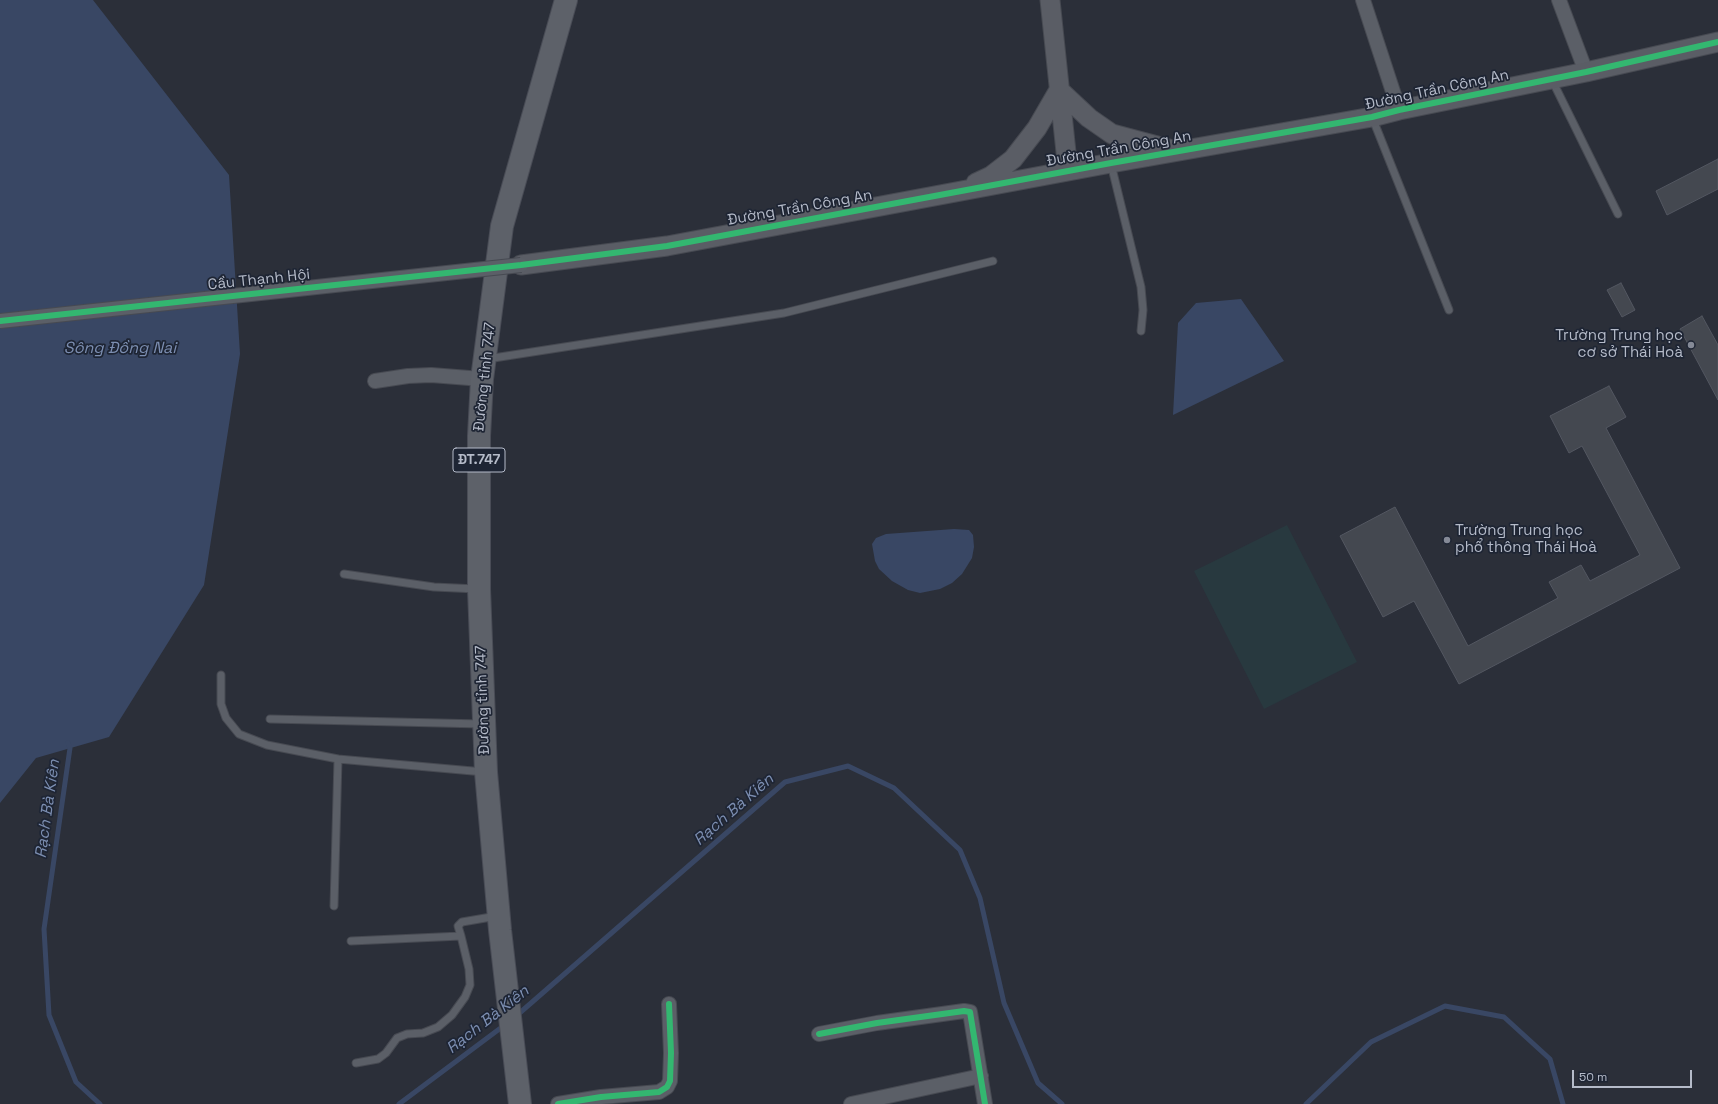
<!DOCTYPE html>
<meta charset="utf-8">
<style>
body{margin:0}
#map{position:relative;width:1718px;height:1104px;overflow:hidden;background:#2b2f39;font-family:"Space Grotesk",sans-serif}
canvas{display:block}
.scale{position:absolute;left:1572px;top:1070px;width:120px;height:18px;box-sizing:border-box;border:2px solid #b5bbc9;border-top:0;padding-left:5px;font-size:12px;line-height:14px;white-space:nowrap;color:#b5bbc9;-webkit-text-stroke:3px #1e2534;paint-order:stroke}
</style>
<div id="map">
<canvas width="1718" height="1104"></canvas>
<div class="scale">50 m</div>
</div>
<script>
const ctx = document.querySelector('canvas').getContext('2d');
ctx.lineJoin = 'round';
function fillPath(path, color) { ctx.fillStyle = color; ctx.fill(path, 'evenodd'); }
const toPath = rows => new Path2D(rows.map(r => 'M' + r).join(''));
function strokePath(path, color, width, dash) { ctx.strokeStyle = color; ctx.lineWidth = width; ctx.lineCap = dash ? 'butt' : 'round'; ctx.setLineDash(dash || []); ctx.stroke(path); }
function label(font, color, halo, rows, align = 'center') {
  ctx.font = font + ' "Space Grotesk",sans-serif'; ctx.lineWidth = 3.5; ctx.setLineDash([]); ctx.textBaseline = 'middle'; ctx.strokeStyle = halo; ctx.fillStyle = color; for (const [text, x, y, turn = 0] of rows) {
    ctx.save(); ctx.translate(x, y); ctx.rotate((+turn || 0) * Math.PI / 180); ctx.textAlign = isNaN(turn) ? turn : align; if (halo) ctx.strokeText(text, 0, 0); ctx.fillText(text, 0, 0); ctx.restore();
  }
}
fillPath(toPath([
 [1287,525,1357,662,1264,709,1194,571]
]), '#28393f');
fillPath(toPath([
 [0,0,93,0,229,175,240,354,204,585,109,737,36,758,0,803],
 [1241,299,1284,361,1173,415,1178,323,1196,303],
 [954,529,969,530,973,535,974,547,972,558,962,574,952,583,940,589,920,593,908,590,892,581,879,569,875,561,872,544,876,538,886,534]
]), '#394764');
strokePath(toPath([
 [68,743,70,748,44,929,49,1015,76,1082,100,1104],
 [515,1017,785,782,848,766,894,788,960,850,980,898,1004,1003,1038,1083,1062,1104],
 [399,1104,506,1024],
 [1306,1104,1371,1042,1445,1006,1504,1017,1550,1059,1563,1104]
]), '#394764', 5);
const building = toPath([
 [1718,159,1718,189,1667,215,1656,191,1718,159],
 [1621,283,1635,310,1622,317,1607,290,1621,283],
 [1702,316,1718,345,1718,400,1680,329,1702,316],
 [1609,386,1626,417,1606,428,1680,568,1459,684,1414,601,1383,617,1340,536,1395,507,1468,646,1558,598,1549,582,1581,565,1590,581,1640,555,1582,446,1569,453,1550,416,1609,386]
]);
fillPath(building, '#444850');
strokePath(building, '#535761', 1);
const lane = toPath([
 [1552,80,1618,214],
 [1372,117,1449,310],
 [1111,164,1141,287,1143,310,1141,331],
 [487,359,784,313,993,261],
 [344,574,434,587,477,589],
 [221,675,221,704,226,718,239,734,267,745,338,759],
 [270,719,482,724],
 [334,906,338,759,484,772],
 [351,941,461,936,458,926,462,922,497,916],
 [356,1063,378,1059,386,1053,397,1038,407,1034,423,1033,438,1027,452,1015,465,997,470,985,469,969,461,936]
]);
const street = toPath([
 [1363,0,1399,110],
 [1559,0,1586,72],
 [375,381,408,376,431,375,482,379],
 [819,1034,877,1023,964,1011,970,1012,985,1104],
 [558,1104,601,1097,659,1092,667,1087,670,1081,671,1053,669,1004],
 [851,1104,981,1076]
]);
const secondary = toPath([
 [1050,0,1068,171],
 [976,183,991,176,1013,159,1037,128,1059,90,1089,118,1112,134,1172,150],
 [521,265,667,246,1111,163,1372,117,1399,110,1586,72,1718,42]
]);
const primary = toPath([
 [520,1104,500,930,486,772,479,589,479,436,482,379,502,226,566,0]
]);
strokePath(lane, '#474a52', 9);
strokePath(street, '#474a52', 16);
strokePath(secondary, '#474a52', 21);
strokePath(primary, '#494c56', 24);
strokePath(lane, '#5b5f67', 7);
strokePath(street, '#5b5f67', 14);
strokePath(secondary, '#5a5d65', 19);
strokePath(primary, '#5d6169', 22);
const streetBridge = toPath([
 [0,321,521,265]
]);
strokePath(streetBridge, '#474a52', 16, []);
strokePath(streetBridge, '#5b5f67', 14);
strokePath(toPath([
 [0,321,521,265,667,246,1111,163,1372,117,1399,110,1586,72,1718,42],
 [819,1034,877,1023,964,1011,970,1012,985,1104],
 [558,1104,601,1097,659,1092,667,1087,670,1081,671,1053,669,1004]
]), '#33b770', 6);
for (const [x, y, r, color] of [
 [1691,345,4,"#858a97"],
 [1447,540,4,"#858a97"]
]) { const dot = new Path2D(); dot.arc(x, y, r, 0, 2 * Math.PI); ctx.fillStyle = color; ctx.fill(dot); strokePath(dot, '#1e2534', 1.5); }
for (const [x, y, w] of [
 [479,460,52]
]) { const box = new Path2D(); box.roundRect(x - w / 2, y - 12, w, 24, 3); ctx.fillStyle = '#1e2534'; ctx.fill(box); strokePath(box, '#b5bbc9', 1); }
label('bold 14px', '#b5bbc9', null, [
 ["ĐT.747",479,460]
]);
label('15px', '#b5bbc9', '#1e2534', [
 ["Đường Trần Công An",1437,90,-12],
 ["Đường Trần Công An",1119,149,-10],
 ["Đường Trần Công An",800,208,-10],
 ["Cầu Thạnh Hội",259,280,-6],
 ["Đường tỉnh 747",485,377,-84],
 ["Đường tỉnh 747",483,700,-92]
]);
label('15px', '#b5bbc9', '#1e2534', [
 ["Trường Trung học",1683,336],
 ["cơ sở Thái Hoà",1683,353],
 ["Trường Trung học",1455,531,"left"],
 ["phổ thông Thái Hoà",1455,548,"left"]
], 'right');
label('italic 16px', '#7c8eb1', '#1e2534', [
 ["Sông Đồng Nai",120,349],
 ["Rạch Bà Kiên",48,809,-82],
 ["Rạch Bà Kiên",734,810,-41],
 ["Rạch Bà Kiên",488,1020,-38]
]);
</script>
